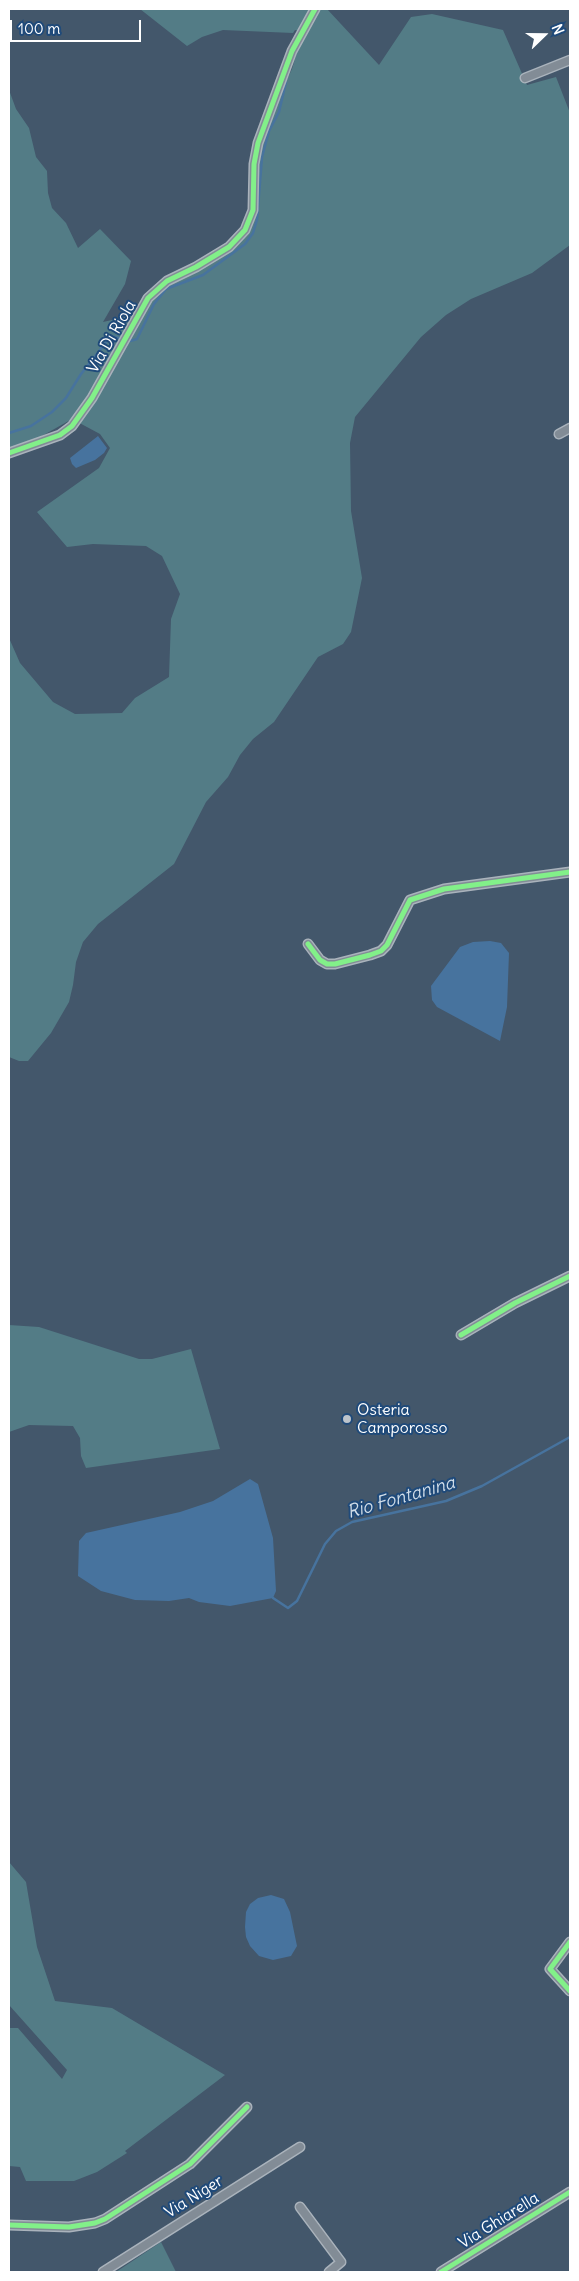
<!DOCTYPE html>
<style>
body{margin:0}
#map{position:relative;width:579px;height:2281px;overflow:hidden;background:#43576b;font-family:Delius,sans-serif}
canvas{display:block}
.frame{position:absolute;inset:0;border:10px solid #fff;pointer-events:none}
.north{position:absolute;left:519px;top:10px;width:50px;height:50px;-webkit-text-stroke:4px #1f4a7a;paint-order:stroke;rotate:68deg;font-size:14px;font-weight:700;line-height:20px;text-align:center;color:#fff}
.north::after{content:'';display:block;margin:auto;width:18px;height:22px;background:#fff;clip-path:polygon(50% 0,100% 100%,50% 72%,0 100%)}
.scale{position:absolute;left:10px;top:20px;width:131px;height:22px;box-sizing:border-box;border:2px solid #fff;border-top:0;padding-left:6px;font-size:15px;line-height:18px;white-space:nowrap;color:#fff;-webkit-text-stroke:4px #1f4a7a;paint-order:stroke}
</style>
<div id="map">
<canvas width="579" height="2281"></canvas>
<div class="frame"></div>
<div class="north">N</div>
<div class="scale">100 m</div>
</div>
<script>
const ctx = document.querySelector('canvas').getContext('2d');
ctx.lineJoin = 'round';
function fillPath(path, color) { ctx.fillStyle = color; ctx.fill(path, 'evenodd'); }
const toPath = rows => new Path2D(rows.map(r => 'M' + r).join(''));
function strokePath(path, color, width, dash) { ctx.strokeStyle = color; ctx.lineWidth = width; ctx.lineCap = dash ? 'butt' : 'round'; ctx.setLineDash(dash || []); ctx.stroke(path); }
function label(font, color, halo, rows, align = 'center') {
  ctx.font = font + ' Delius,sans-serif'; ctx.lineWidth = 4; ctx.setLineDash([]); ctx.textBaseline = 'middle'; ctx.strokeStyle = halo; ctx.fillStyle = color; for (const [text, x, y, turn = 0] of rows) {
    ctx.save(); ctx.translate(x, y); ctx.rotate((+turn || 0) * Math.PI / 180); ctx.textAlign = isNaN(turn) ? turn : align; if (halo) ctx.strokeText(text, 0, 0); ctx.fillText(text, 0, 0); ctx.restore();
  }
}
fillPath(toPath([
 [140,9,327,9,379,65,411,17,432,14,503,30,527,85,556,77,570,113,570,245,532,273,471,299,446,315,421,337,355,417,350,443,351,511,362,578,351,632,343,644,318,657,274,722,253,739,240,755,228,777,206,802,174,864,98,924,83,942,76,962,73,985,69,1002,51,1033,28,1061,19,1061,9,1057,9,638,20,663,53,702,75,714,122,713,135,698,169,677,171,619,180,594,162,556,146,546,93,544,67,547,37,512,99,468,110,448,100,434,72,419,33,441,9,450,9,90,16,109,29,128,36,157,47,171,48,193,52,208,66,223,78,248,100,229,131,261,125,284,103,322,138,314,166,280,225,252,251,222,254,176,267,121,292,69,303,32,295,30,293,33,223,30,202,37,187,46],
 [9,1325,39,1327,139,1359,152,1359,191,1349,220,1449,86,1468,81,1456,80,1438,73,1426,29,1425,9,1432],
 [9,1862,26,1882,37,1947,55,2001,112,2008,225,2075,125,2151,127,2153,97,2172,74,2181,26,2181,20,2167,9,2166,9,2028,18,2028,62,2079,67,2070,9,2005],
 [161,2242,176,2272,116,2272]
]), '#537c86');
fillPath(toPath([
 [98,436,107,448,104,453,95,460,76,468,72,464,70,458],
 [490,941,501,943,509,953,507,1007,500,1041,437,1007,432,1000,431,986,460,947,473,942],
 [250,1479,258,1484,273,1538,276,1591,273,1598,230,1606,199,1602,189,1598,169,1601,135,1600,101,1591,78,1576,79,1541,86,1533,180,1512,213,1501],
 [271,1895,284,1899,290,1912,297,1946,291,1956,273,1960,259,1956,250,1946,246,1937,245,1927,246,1912,250,1904,258,1898]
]), '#47739e');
strokePath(toPath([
 [9,433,31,426,52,412,66,398,81,374,111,336,130,341,137,339,154,304,166,289,203,275,245,244,253,233,257,220,262,157,269,131,279,112,286,82],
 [273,1598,288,1608,297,1601,325,1544,336,1531,352,1522,446,1501,482,1486,570,1437]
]), '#47739e', 2.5);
const minor = toPath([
 [525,78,570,60],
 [559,434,570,428],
 [9,453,60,435,72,426,92,398,148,298,167,281,196,267,229,247,245,230,253,210,254,164,258,143,292,51,315,9],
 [308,944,320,960,327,964,335,964,370,955,381,951,387,945,410,900,444,889,570,872],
 [461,1335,515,1303,570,1276],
 [570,1942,550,1969,570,1991],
 [300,2207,341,2262,329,2272],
 [9,2225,69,2227,95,2223,105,2219,190,2164,247,2107],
 [103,2272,300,2147],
 [441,2272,570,2192]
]);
strokePath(minor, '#aab3bc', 11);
strokePath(minor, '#828c96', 8);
strokePath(toPath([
 [9,453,60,435,72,426,92,398,148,298,167,281,196,267,229,247,245,230,253,210,254,164,258,143,292,51,315,9],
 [308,944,320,960,327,964,335,964,370,955,381,951,387,945,410,900,444,889,570,872],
 [461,1335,515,1303,570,1276],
 [570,1942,550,1969,570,1991],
 [9,2225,69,2227,95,2223,105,2219,190,2164,247,2107],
 [441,2272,570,2192]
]), '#82f089', 5);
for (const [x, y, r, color] of [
 [347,1419,5,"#bdc4cb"]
]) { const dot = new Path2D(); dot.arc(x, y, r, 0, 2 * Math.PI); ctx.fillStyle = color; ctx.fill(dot); strokePath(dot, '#1f4a7a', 2); }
label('16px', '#fff', '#1f4a7a', [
 ["Via Di Riola",112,337,-60],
 ["Via Niger",194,2197,-32],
 ["Via Ghiarella",499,2221,-32]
]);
label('16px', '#fff', '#1f4a7a', [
 ["Osteria",357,1410],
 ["Camporosso",357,1428]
], 'left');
label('italic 18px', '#d1dde8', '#1f4a7a', [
 ["Rio Fontanina",401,1498,-16]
]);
</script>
